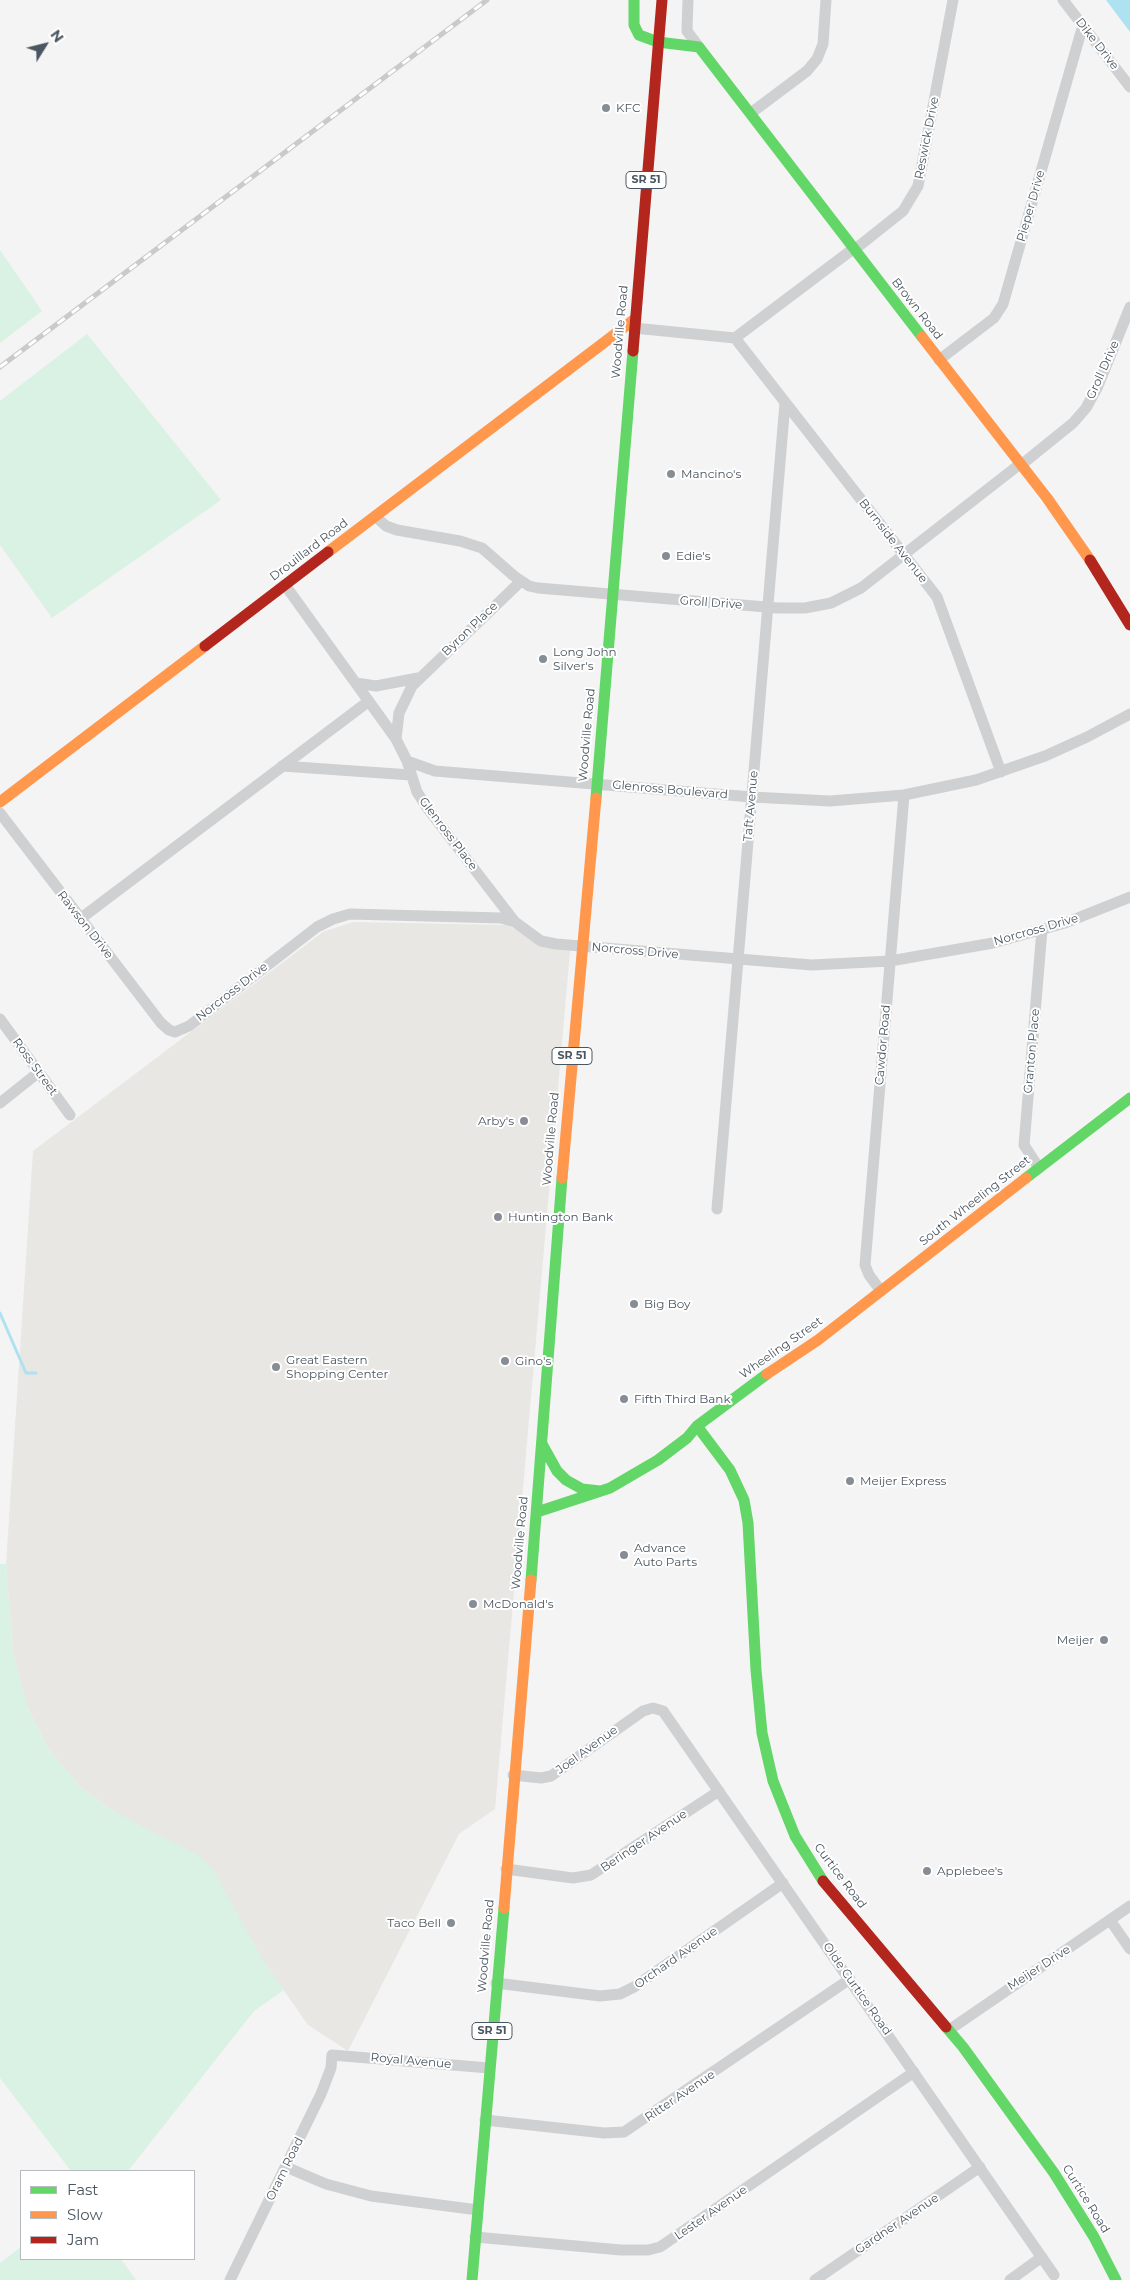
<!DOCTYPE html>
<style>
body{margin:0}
#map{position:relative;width:1130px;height:2280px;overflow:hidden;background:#f4f4f4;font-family:Montserrat,sans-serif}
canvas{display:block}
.legend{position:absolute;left:20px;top:2170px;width:175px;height:90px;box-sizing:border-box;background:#fff;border:1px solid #b7bbc0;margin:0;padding:6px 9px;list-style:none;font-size:15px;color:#4a5661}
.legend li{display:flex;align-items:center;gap:10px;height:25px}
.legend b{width:25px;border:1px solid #b7bbc0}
.north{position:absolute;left:20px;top:20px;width:50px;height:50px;-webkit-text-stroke:4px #fff;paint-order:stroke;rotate:54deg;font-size:14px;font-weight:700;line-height:20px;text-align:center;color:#4a5661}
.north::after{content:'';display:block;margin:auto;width:18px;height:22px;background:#4a5661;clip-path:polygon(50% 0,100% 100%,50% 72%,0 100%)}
</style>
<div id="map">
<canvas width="1130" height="2280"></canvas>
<ul class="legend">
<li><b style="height:6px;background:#63d668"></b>Fast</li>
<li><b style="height:6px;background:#ff974d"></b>Slow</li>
<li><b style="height:6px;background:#b3261e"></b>Jam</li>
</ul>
<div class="north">N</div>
</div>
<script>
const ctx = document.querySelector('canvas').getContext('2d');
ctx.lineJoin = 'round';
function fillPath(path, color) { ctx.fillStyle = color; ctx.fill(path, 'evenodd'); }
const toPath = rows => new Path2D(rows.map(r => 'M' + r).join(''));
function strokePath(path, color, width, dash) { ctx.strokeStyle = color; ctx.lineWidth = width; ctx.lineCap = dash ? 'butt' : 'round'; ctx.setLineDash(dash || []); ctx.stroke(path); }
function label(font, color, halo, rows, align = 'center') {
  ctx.font = font + ' Montserrat,sans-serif'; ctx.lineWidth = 4; ctx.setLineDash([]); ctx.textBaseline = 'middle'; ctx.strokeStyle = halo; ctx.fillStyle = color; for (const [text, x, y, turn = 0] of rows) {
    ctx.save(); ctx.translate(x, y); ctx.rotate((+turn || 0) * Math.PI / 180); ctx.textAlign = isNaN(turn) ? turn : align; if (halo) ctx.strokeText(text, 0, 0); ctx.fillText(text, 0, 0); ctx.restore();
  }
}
fillPath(toPath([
 [353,922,506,925,570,951,495,1809,459,1834,348,2051,308,2025,264,1962,113,1811,80,1787,47,1747,26,1704,13,1653,6,1564,33,1151,323,932]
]), '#e8e7e3');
fillPath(toPath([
 [0,250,42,311,0,343],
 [87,334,221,500,52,618,0,545,0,401],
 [0,1564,6,1564,13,1653,26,1704,47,1747,80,1787,113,1811,198,1855,214,1871,264,1962,284,1990,254,2011,128,2171,71,2171,0,2078],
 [21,2247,21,2259,121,2259,136,2280,0,2280,0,2263]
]), '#d9f2e3');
fillPath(toPath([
 [1106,0,1130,0,1130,32]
]), '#aee2f0');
strokePath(toPath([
 [0,1313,26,1373,36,1373]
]), '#aee2f0', 3);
strokePath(toPath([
 [688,0,687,31,699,47],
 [1063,0,1130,87],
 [751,113,807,71,817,59,823,44,826,0],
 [854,250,903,211,918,186,953,0],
 [634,328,735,338,853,249],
 [735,338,937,597,1001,772],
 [939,360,994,318,1003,304,1083,25],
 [1021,465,1073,423,1086,408,1098,386,1130,307],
 [376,517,386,526,397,530,460,541,482,548,514,576,529,586,538,588,778,608,805,608,831,603,861,588,1020,464],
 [285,585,396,739,407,761,417,792,428,809,515,922],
 [356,683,376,686,418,678],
 [396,739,399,713,412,686,521,581],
 [407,761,435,771,752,797,830,801,904,795,976,780,1045,756,1087,737,1130,714],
 [282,766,411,775],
 [0,813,161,1023,169,1030,175,1032,189,1026,317,927,333,919,350,914,501,918,515,922,541,941,556,944,812,965,890,961,993,943,1065,923,1130,897],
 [80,919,369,701],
 [0,1019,70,1115],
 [0,1103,39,1072],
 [1039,1168,1024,1145,1042,930],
 [717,1209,785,403],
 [881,1291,869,1275,865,1265,904,795],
 [513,1775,541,1778,551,1776,643,1711,653,1708,663,1711,1054,2275],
 [506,1869,573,1878,591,1875,719,1791],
 [1110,1920,1130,1949],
 [496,1983,600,1996,620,1994,634,1987,783,1883],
 [949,2030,1130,1906],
 [485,2120,604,2133,624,2132,850,1979],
 [286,2167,326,2184,371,2196,478,2210],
 [475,2237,621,2250,648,2250,660,2247,914,2072],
 [230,2280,321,2094,331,2068,332,2055,489,2068],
 [815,2280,980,2167],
 [1010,2280,1042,2257]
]), '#ced0d2', 11);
strokePath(toPath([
 [634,0,634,25,639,35,658,42,699,47,922,337],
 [596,798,633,351],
 [1026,1178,1130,1098],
 [697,1426,730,1470,744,1500,748,1523,756,1670,762,1733,773,1781,795,1836,823,1881],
 [542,1444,557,1471,566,1480,582,1489,600,1491],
 [537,1512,610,1488,658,1460,687,1438,697,1426,767,1374],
 [531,1580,562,1178],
 [946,2027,963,2047,1054,2173,1094,2237,1116,2280],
 [472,2280,504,1908]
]), '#63d668', 11);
strokePath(toPath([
 [922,337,1047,498,1090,560],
 [328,552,635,319],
 [0,802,205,646],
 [562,1178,596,798],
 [767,1374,818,1340,1026,1178],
 [504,1908,531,1580]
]), '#ff974d', 11);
strokePath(toPath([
 [633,351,662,0],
 [1090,560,1130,625],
 [205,646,328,552],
 [823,1881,946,2027]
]), '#b3261e', 11);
const rail = toPath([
 [0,367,487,0]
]);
strokePath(rail, '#c9cacc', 5);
strokePath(rail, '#fff', 3, [9]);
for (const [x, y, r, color] of [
 [606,108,5,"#868d94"],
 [671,474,5,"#868d94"],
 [666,556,5,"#868d94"],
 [543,659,5,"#868d94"],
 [524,1121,5,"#868d94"],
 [498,1217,5,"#868d94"],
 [634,1304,5,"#868d94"],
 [505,1361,5,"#868d94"],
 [276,1367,5,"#868d94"],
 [624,1399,5,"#868d94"],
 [850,1481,5,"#868d94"],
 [624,1555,5,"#868d94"],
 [473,1604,5,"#868d94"],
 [1104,1640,5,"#868d94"],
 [927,1871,5,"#868d94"],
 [451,1923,5,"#868d94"]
]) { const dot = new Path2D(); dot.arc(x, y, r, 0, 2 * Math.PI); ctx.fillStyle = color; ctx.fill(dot); strokePath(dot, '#fff', 2); }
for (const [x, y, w] of [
 [646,180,40],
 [572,1056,40],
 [492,2031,40]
]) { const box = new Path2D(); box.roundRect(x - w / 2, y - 8.5, w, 17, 4); ctx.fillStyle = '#fff'; ctx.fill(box); strokePath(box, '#4a5661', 1); }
label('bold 11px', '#4a5661', null, [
 ["SR 51",646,180],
 ["SR 51",572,1056],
 ["SR 51",492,2031]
]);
label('12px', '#4a5661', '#fff', [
 ["Dike Drive",1097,44,52],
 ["Reswick Drive",927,138,-79],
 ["Pieper Drive",1031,206,-74],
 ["Brown Road",917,309,52],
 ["Woodville Road",620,332,-85],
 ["Groll Drive",1103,370,-66],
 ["Burnside Avenue",893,541,52],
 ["Drouillard Road",309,550,-37],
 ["Groll Drive",711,603,4],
 ["Byron Place",470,629,-44],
 ["Woodville Road",587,735,-85],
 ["Glenross Boulevard",670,790,5],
 ["Taft Avenue",751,806,-85],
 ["Glenross Place",448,834,53],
 ["Rawson Drive",85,925,52],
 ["Norcross Drive",1036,930,-16],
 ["Norcross Drive",635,951,5],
 ["Norcross Drive",232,992,-38],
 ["Cawdor Road",883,1045,-85],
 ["Granton Place",1032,1051,-85],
 ["Ross Street",35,1067,54],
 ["Woodville Road",551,1139,-85],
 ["South Wheeling Street",975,1201,-38],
 ["Wheeling Street",781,1348,-35],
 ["Woodville Road",520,1543,-85],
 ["Joel Avenue",587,1750,-36],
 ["Beringer Avenue",644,1841,-34],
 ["Curtice Road",840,1876,53],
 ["Woodville Road",486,1946,-85],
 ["Orchard Avenue",676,1958,-35],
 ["Meijer Drive",1039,1968,-33],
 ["Olde Curtice Road",857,1989,55],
 ["Royal Avenue",411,2061,5],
 ["Ritter Avenue",680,2096,-34],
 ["Oram Road",285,2169,-64],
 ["Curtice Road",1086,2199,58],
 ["Lester Avenue",711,2213,-35],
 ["Gardner Avenue",897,2224,-34]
]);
label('12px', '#4a5661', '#fff', [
 ["KFC",616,108],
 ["Mancino's",681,474],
 ["Edie's",676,556],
 ["Long John",553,652],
 ["Silver's",553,666],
 ["Arby's",514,1121,"right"],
 ["Huntington Bank",508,1217],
 ["Big Boy",644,1304],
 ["Great Eastern",286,1360],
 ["Shopping Center",286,1374],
 ["Gino's",515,1361],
 ["Fifth Third Bank",634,1399],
 ["Meijer Express",860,1481],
 ["Advance",634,1548],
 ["Auto Parts",634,1562],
 ["McDonald's",483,1604],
 ["Meijer",1094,1640,"right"],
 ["Applebee's",937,1871],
 ["Taco Bell",441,1923,"right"]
], 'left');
</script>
